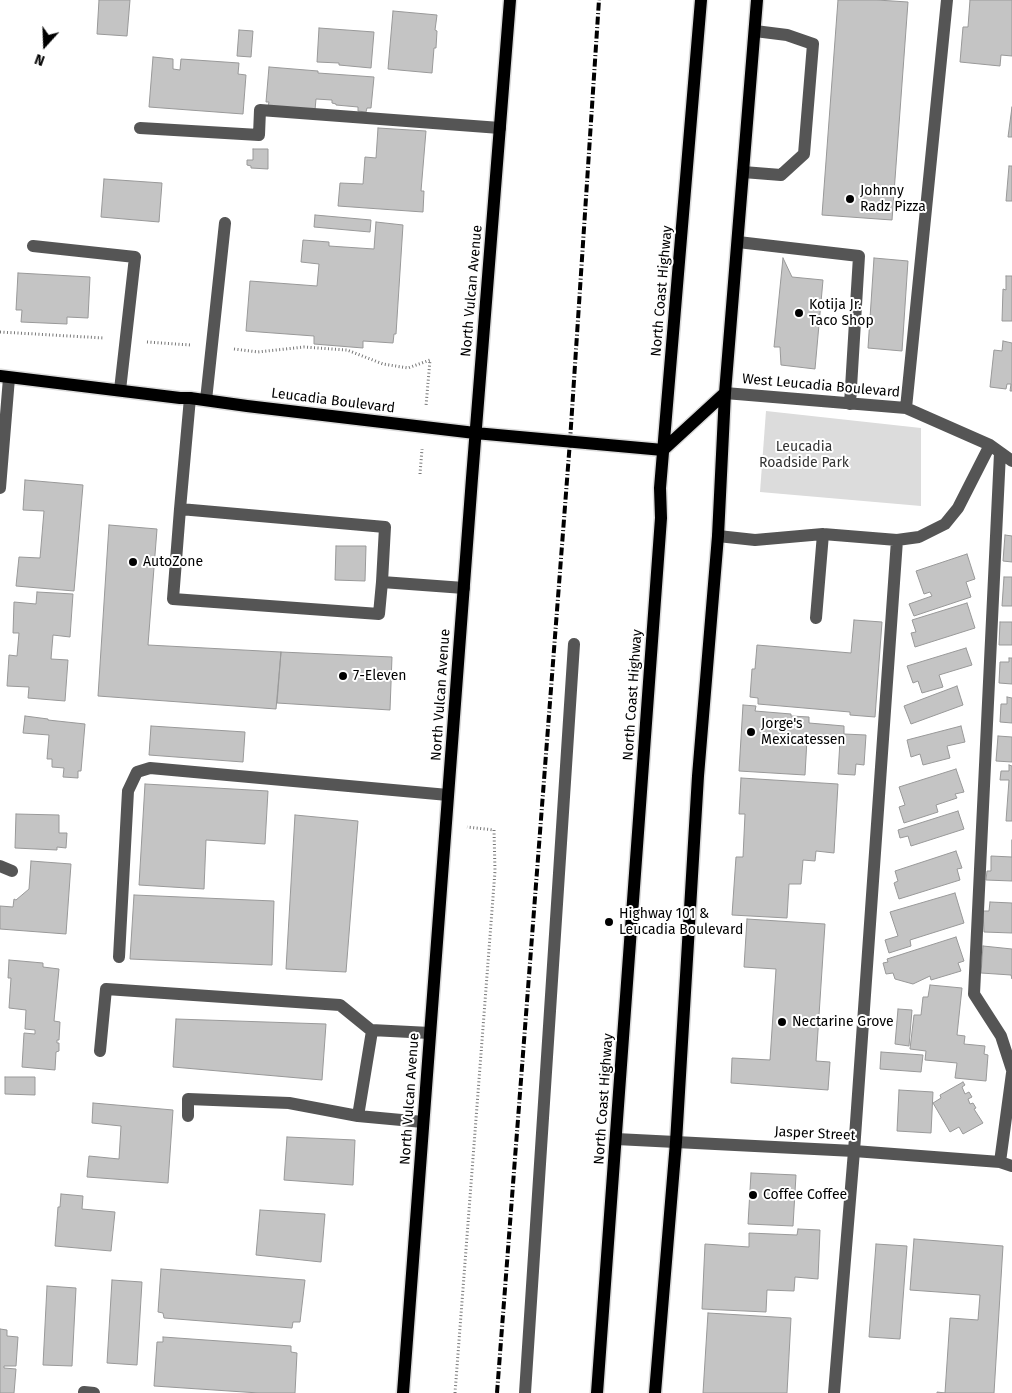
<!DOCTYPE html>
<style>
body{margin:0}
#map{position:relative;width:1012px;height:1393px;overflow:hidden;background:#fff;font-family:"Fira Sans",sans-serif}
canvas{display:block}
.north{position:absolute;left:20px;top:20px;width:50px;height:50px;-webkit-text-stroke:4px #fff;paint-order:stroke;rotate:200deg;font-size:14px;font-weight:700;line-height:20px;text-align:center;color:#000}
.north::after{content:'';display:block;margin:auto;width:18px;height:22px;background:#000;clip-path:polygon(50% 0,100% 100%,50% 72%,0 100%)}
</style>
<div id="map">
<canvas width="1012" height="1393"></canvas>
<div class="north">N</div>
</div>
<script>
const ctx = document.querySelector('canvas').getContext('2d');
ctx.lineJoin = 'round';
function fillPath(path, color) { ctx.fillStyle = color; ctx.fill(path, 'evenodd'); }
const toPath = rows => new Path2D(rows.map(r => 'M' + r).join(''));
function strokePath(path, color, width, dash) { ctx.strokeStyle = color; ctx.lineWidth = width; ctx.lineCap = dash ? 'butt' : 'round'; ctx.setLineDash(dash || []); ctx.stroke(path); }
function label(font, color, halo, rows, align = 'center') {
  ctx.font = font + ' "Fira Sans",sans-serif'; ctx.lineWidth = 4; ctx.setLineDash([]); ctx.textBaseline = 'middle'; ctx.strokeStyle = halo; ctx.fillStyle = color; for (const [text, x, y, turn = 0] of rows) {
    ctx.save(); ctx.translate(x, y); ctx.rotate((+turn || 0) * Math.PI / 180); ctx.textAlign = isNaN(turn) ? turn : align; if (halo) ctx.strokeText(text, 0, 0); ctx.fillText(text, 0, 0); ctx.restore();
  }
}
fillPath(toPath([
 [766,411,921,428,921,506,760,492]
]), '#dcdcdc');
const building = toPath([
 [99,0,130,0,127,36,97,34,99,0],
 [838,0,877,0,908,2,892,220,822,215,838,0],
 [970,0,1012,0,1012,56,1001,55,1000,66,960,62,963,27,968,27,970,0],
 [393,11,437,15,435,30,437,31,436,48,434,48,432,73,388,69,393,11],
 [319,28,374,32,371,68,339,65,339,63,317,62,319,28],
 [239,30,253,31,251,57,237,56,239,30],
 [153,57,173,59,173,69,180,70,181,59,239,63,238,74,246,75,243,114,149,107,153,57],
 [269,67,318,71,318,73,374,77,371,108,367,108,366,112,358,111,358,107,336,105,336,104,332,103,332,100,316,99,315,110,268,106,269,102,266,102,269,67],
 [1012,107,1012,137,1008,137,1012,107],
 [378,128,426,131,421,191,424,191,423,212,338,206,340,183,363,184,365,157,376,158,378,128],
 [253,149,268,149,268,169,251,168,251,166,247,165,247,160,253,160,253,149],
 [1009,166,1012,166,1012,201,1006,201,1009,166],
 [104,179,162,183,159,222,101,217,104,179],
 [315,215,371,220,370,232,314,227,315,215],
 [376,222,403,225,396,334,394,334,393,343,363,341,363,348,314,344,314,336,246,331,250,281,317,286,319,264,301,262,303,240,329,242,329,246,374,249,376,222],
 [783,258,792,277,823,280,815,369,781,365,780,347,774,347,783,258],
 [874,258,908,261,902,351,868,348,874,258],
 [18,273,90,277,88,318,67,317,67,324,21,322,22,310,16,310,18,273],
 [1006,276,1012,276,1012,321,1002,321,1003,289,1006,290,1006,276],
 [1003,341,1012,343,1012,391,1010,391,1011,384,1007,384,1006,389,990,387,994,350,1002,351,1003,341],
 [25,480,83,485,74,591,16,586,19,557,40,558,44,511,23,510,25,480],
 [109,525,157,529,148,645,281,652,276,709,98,696,109,525],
 [1005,535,1012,536,1012,562,1003,561,1005,535],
 [336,546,366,546,365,581,335,580,336,546],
 [967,554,975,579,966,582,971,597,914,616,909,604,932,596,930,592,924,594,916,571,967,554],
 [1004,577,1012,577,1012,606,1002,606,1004,577],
 [37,592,73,594,70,637,53,635,51,659,68,660,65,701,28,698,29,687,7,686,9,655,17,656,19,633,13,633,14,602,36,604,37,592],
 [967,603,975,628,915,647,911,633,916,632,912,620,967,603],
 [854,620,882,622,875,717,850,715,850,712,758,704,758,698,750,697,752,669,755,669,757,645,851,653,854,620],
 [1000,622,1012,622,1012,645,999,645,1000,622],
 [966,648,972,665,939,675,943,687,922,693,918,681,913,683,907,666,966,648],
 [281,652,392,657,390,710,277,703,281,652],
 [1009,658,1012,658,1012,684,999,683,1000,662,1009,662,1009,658],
 [957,686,963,705,911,724,904,706,957,686],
 [1007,697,1012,698,1012,723,1000,722,1001,704,1007,704,1007,697],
 [743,705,756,706,755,711,791,714,791,716,809,717,809,723,844,726,844,734,866,735,864,765,856,764,855,775,838,774,840,741,807,739,805,775,739,771,743,705],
 [25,716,48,719,48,720,85,724,81,771,78,771,78,778,63,777,64,768,52,767,52,759,47,759,49,735,23,733,25,716],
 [151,726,245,732,243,762,149,755,151,726],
 [961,726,965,742,947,746,950,758,923,765,920,754,911,757,907,740,961,726],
 [998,736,1012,737,1012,762,996,761,998,736],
 [1009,765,1012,766,1012,821,1006,821,1009,780,1000,780,1001,771,1009,771,1009,765],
 [956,769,964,792,955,794,957,798,936,805,938,812,904,823,899,807,905,805,899,787,956,769],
 [741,778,838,784,834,853,816,851,815,861,803,860,801,884,789,884,787,918,732,915,736,857,743,857,745,814,739,814,741,778],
 [145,784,268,791,265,844,206,840,204,889,139,885,145,784],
 [958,811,964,829,911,846,908,836,900,838,898,830,958,811],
 [16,814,59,815,59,833,67,833,66,848,57,847,57,850,15,848,16,814],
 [295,815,358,821,346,972,286,969,295,815],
 [1012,840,1012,881,986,880,987,871,991,871,991,856,1012,857,1012,840],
 [956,851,962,868,957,869,960,880,899,899,894,883,898,881,895,871,956,851],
 [31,861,71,864,66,934,0,929,0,906,13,907,14,899,16,900,29,889,31,861],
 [955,893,964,923,910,940,911,946,889,953,885,940,898,936,890,912,955,893],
 [134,895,274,901,272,965,130,959,134,895],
 [990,902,1012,903,1012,933,984,932,983,911,989,911,990,902],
 [747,919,825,924,816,1061,830,1062,828,1090,731,1083,732,1058,770,1060,776,969,744,967,747,919],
 [956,937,964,961,958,963,961,971,931,980,930,976,913,984,895,979,893,973,886,974,883,963,888,962,887,959,956,937],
 [983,946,1012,949,1012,979,1011,975,981,973,983,946],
 [9,960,43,963,43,967,59,969,54,1021,60,1022,59,1040,57,1040,57,1043,59,1043,59,1051,56,1052,55,1070,22,1067,24,1033,35,1034,35,1030,25,1029,26,1010,9,1008,11,978,8,978,9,960],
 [930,985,962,988,957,1035,965,1036,964,1044,985,1046,984,1054,988,1055,986,1081,955,1078,957,1063,925,1060,926,1051,910,1049,914,1015,921,1015,923,997,928,997,930,985],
 [898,1009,912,1010,909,1046,895,1044,898,1009],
 [176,1019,326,1024,322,1080,173,1067,176,1019],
 [881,1052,923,1055,921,1072,880,1069,881,1052],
 [5,1077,35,1077,35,1095,5,1094,5,1077],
 [963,1082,965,1085,962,1087,965,1094,969,1092,972,1097,968,1099,970,1104,973,1103,976,1108,974,1109,983,1123,963,1134,959,1127,950,1132,933,1103,941,1098,940,1095,963,1082],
 [899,1090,933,1092,931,1133,897,1131,899,1090],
 [93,1103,173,1110,168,1183,87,1177,89,1156,119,1159,121,1126,92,1123,93,1103],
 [287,1137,355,1140,353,1185,284,1180,287,1137],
 [751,1173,796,1175,793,1226,748,1224,751,1173],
 [61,1194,83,1196,82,1209,115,1212,111,1251,55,1246,58,1207,60,1207,61,1194],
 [260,1210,325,1214,321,1262,256,1255,260,1210],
 [798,1229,820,1230,818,1279,795,1277,794,1291,767,1290,766,1312,702,1309,705,1244,749,1247,749,1233,797,1235,798,1229],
 [914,1239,1003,1246,994,1393,937,1393,937,1392,945,1393,950,1318,978,1320,980,1295,910,1290,914,1239],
 [876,1244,907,1246,900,1339,869,1337,876,1244],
 [161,1269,305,1280,300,1322,293,1322,292,1328,164,1318,163,1313,158,1312,161,1269],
 [112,1280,142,1282,137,1365,107,1363,112,1280],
 [47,1286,76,1288,72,1366,43,1365,47,1286],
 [708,1313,791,1318,787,1393,703,1393,708,1313],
 [0,1329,7,1330,7,1336,18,1337,16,1366,4,1366,4,1368,16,1369,14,1393,0,1393,0,1329],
 [163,1337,291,1346,291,1352,297,1353,295,1393,259,1393,154,1386,157,1342,163,1342,163,1337]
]);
fillPath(building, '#c4c4c4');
strokePath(building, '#999', 1);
const major = toPath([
 [0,376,180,398,190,398,247,406,475,433,663,450],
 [663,450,725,393],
 [403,1393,472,478,510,0],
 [597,1393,661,518,660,488,701,0],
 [655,1393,676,1142,698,776,718,536,725,393,757,0]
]);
strokePath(major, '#dbdbdb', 15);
strokePath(toPath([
 [0,332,104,338],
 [147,342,191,345],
 [234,349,258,352,304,347,347,350,383,364,408,368,430,360,426,406],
 [420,474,422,449],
 [455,1393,495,871,494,830,467,827]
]), '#777', 3, [1, 2.5]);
strokePath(toPath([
 [140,128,259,135,260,110,500,128],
 [743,172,781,175,804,154,813,44,787,35,755,31],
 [738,242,859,256,850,404],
 [33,246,135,257,120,390],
 [725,393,906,408,990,445,1012,461],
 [206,400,225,223],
 [906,408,947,0],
 [1000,453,974,994,1001,1036,1012,1070],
 [0,488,9,378],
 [180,509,190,398],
 [718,536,755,540,823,534,897,540,919,537,945,524,958,508,990,445],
 [382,582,379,614,173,599,180,509,385,527,382,582,464,588],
 [816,618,823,534],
 [0,866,12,871],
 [119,957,128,791,137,772,150,768,448,795],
 [371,1030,430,1033],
 [100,1051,106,989,340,1005,372,1031,358,1116,423,1122],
 [188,1116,188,1099,289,1103,358,1116],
 [616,1139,854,1151,1000,1162,1012,1166],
 [1000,1162,1012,1073],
 [84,1392,94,1393],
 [525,1393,574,644],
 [834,1393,854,1151,897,540]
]), '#555', 12);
strokePath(major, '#000', 12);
strokePath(toPath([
 [497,1393,570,441,599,0]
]), '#000', 4, [8, 2.5, 1, 2.5]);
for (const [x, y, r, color] of [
 [850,199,5,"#000"],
 [799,313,5,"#000"],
 [133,562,5,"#000"],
 [343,676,5,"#000"],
 [751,732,5,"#000"],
 [609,922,5,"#000"],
 [782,1022,5,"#000"],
 [753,1195,5,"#000"]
]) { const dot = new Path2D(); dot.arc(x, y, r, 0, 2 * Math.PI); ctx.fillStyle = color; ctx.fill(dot); strokePath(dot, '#fff', 2); }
label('14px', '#000', '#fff', [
 ["Johnny",860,191],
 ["Radz Pizza",860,207],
 ["Kotija Jr.",809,305],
 ["Taco Shop",809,321],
 ["AutoZone",143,562],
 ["7-Eleven",353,676],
 ["Jorge's",761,724],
 ["Mexicatessen",761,740],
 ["Highway 101 &",619,914],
 ["Leucadia Boulevard",619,930],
 ["Nectarine Grove",792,1022],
 ["Coffee Coffee",763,1195]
], 'left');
label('14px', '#000', '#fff', [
 ["North Vulcan Avenue",472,291,-85],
 ["North Coast Highway",662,291,-85],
 ["West Leucadia Boulevard",821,386,5],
 ["Leucadia Boulevard",333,401,7],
 ["North Vulcan Avenue",441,695,-86],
 ["North Coast Highway",633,695,-86],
 ["North Vulcan Avenue",410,1099,-86],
 ["North Coast Highway",604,1099,-86],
 ["Jasper Street",815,1134,3]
]);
label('14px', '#333', '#fff', [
 ["Leucadia",804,447],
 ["Roadside Park",804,463]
]);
</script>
